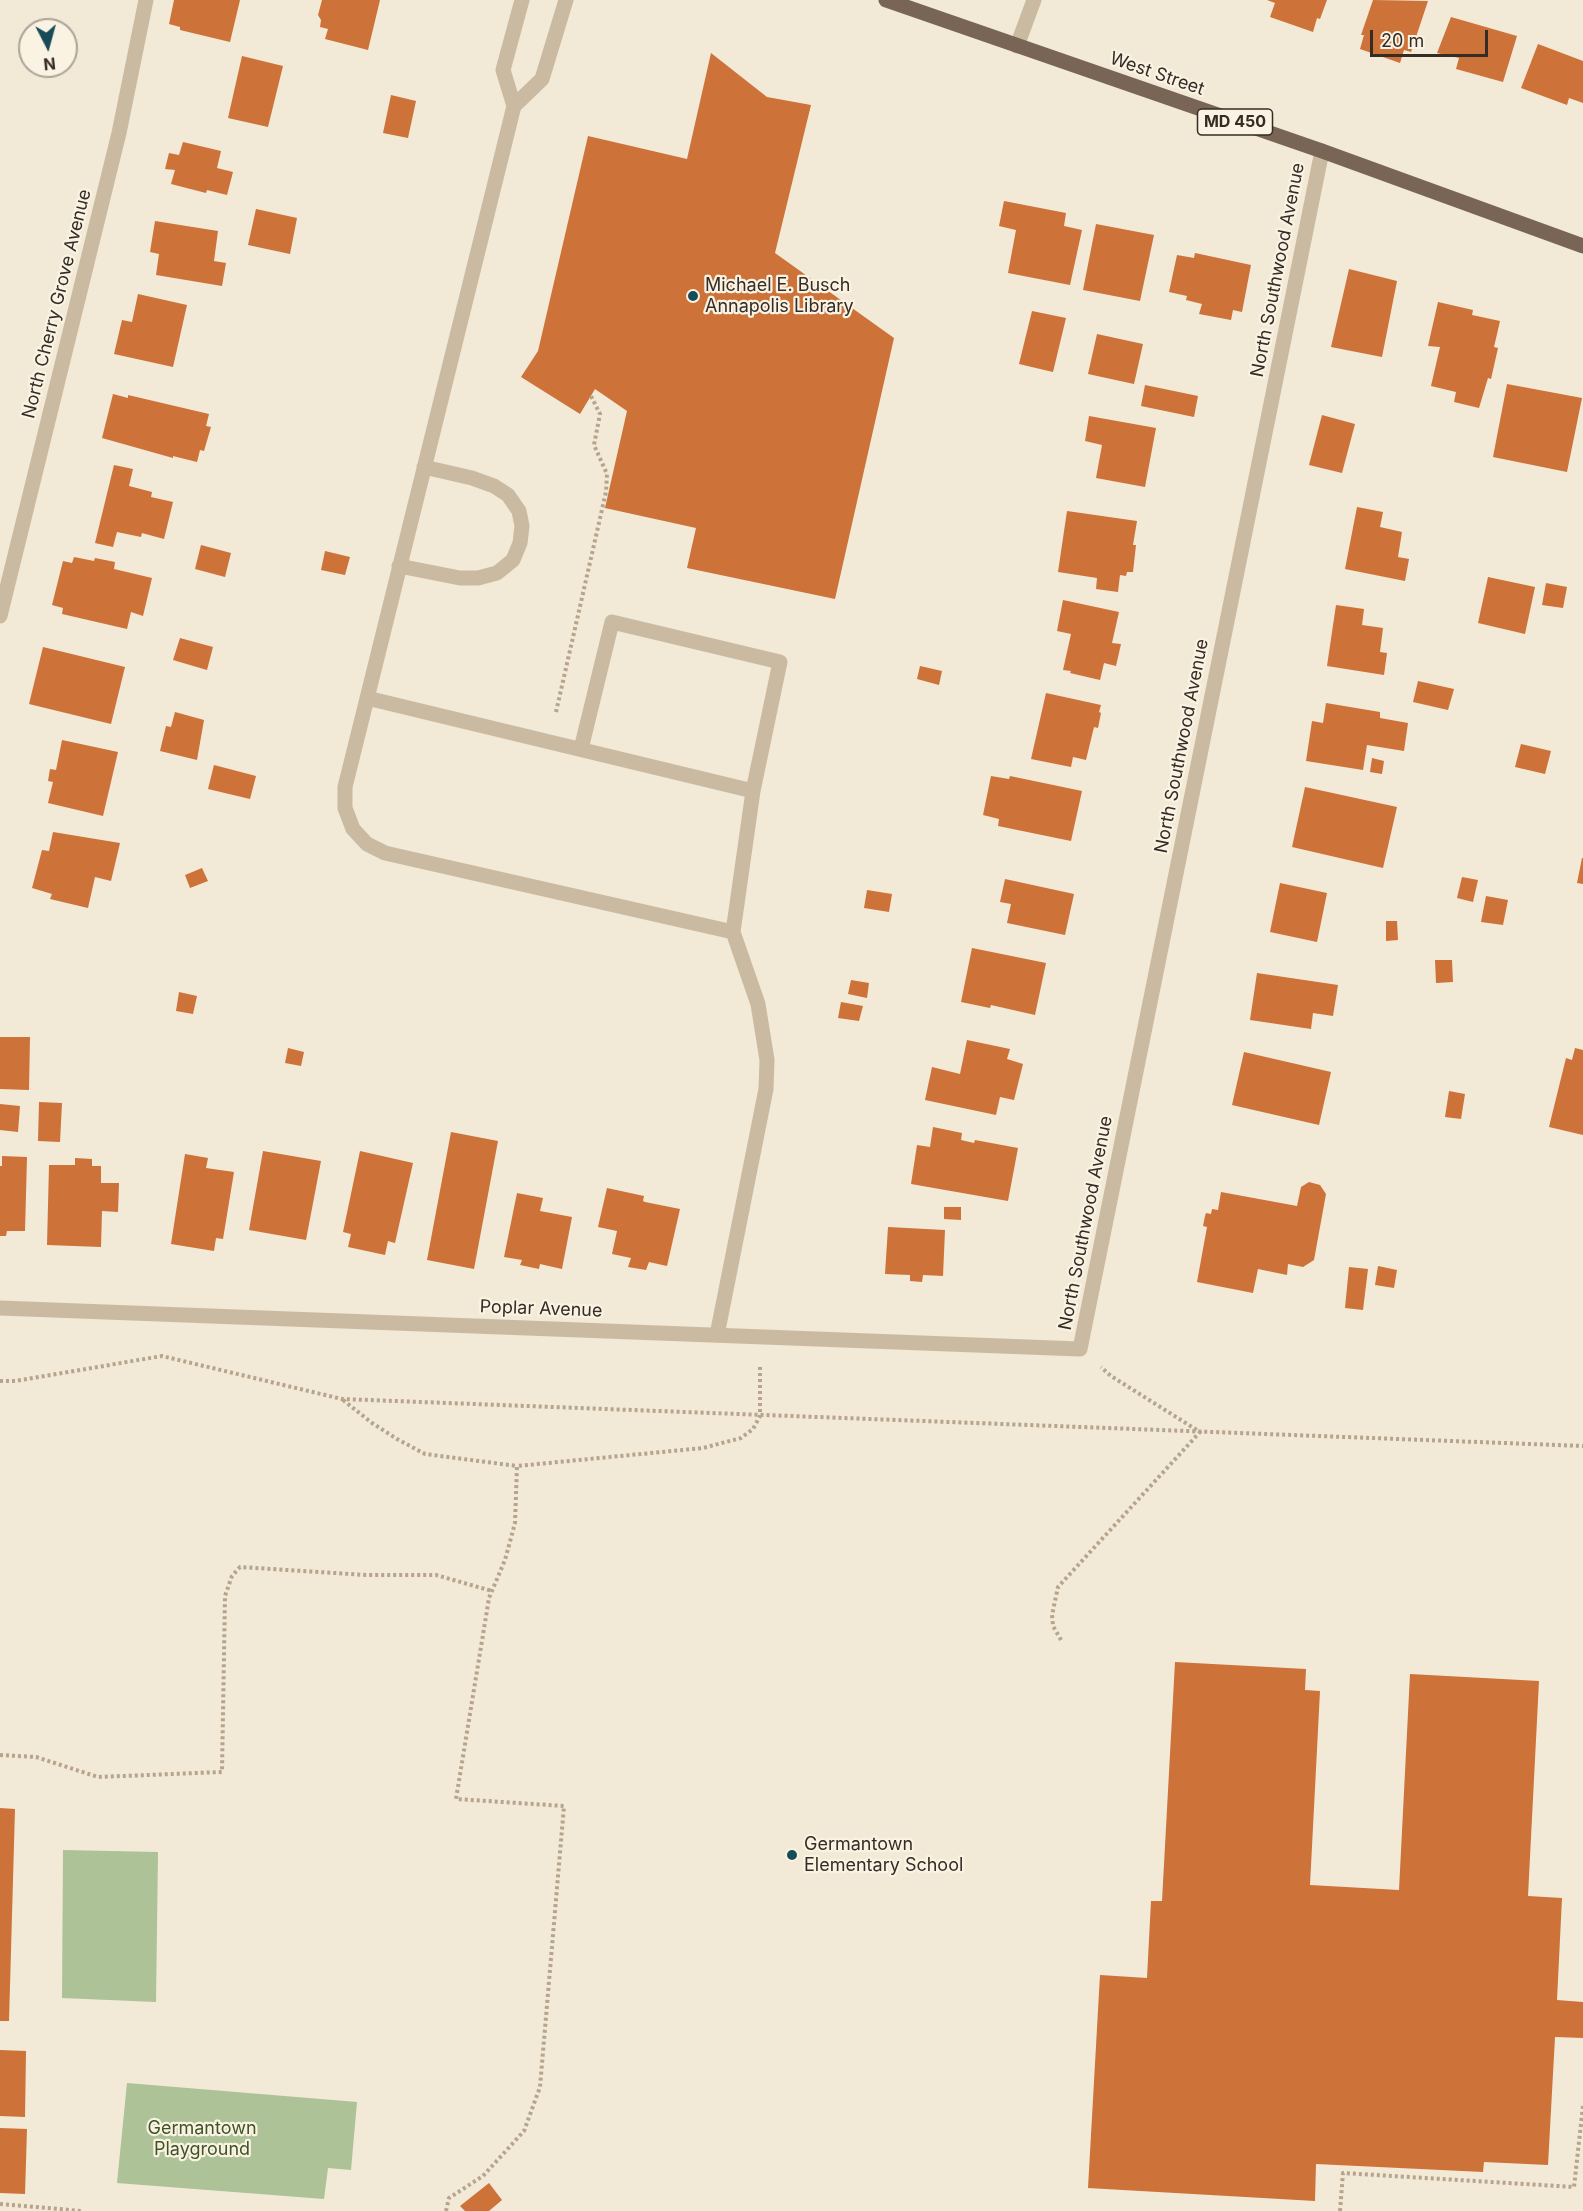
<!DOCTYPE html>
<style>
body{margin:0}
#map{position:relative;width:1583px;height:2211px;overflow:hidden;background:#f2e9d6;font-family:Inter,sans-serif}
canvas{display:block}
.north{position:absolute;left:18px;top:18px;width:60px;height:60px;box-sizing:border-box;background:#faf3e3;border:2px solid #aba397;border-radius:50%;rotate:174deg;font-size:16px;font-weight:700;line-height:24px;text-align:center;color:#352c25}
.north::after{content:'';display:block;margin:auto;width:21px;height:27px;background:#184b58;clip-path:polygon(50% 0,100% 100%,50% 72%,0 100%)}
.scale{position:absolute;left:1370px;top:30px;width:118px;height:27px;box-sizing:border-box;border:3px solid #352c25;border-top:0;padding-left:8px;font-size:18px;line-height:21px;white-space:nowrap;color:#352c25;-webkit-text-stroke:4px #faf3e3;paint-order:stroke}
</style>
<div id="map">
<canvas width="1583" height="2211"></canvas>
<div class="north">N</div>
<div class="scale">20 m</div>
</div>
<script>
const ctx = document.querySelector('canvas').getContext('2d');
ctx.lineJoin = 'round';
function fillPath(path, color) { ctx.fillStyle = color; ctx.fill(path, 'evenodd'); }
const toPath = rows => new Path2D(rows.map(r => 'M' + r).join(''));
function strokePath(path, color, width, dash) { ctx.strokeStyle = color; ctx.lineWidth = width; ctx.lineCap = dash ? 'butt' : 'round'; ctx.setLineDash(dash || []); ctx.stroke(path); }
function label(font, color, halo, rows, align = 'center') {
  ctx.font = font + ' Inter,sans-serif'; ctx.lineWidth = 4.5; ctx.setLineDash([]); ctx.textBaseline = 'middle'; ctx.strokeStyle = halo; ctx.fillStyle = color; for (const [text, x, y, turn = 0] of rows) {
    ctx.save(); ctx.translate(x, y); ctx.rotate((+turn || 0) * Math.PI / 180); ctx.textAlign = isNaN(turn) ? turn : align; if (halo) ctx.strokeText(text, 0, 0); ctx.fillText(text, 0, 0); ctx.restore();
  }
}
fillPath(toPath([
 [63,1850,158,1852,156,2002,62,1998],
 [127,2083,357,2102,351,2170,328,2168,324,2199,117,2183]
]), '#adc296');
fillPath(toPath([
 [174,0,240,0,230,42,180,30,180,27,169,24],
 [322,0,380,0,368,50,325,39,328,29,320,27,321,20,318,15],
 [1267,0,1327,0,1320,19,1317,18,1313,32,1270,17,1275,3],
 [1373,0,1428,1,1411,52,1404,50,1400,63,1360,49,1364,35,1361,35],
 [1451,17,1517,36,1503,82,1456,69,1459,58,1437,53],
 [1538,44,1583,61,1583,103,1569,98,1567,105,1521,88],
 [711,53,767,97,811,105,775,253,894,338,835,599,687,568,696,528,605,508,627,411,595,389,580,414,521,377,538,351,588,136,687,159],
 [242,56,283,66,268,127,228,118],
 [391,95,416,101,408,138,383,133],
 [183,142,221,151,217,168,233,172,227,195,207,190,206,193,171,184,175,170,165,169,169,153,179,155],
 [1004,201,1066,213,1064,226,1082,230,1070,285,1008,273,1016,230,999,226],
 [256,209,297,218,290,254,248,245],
 [155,221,218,231,214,261,226,263,222,286,156,275,159,254,150,252],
 [1096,224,1154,235,1140,301,1083,290],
 [1195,253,1251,265,1242,312,1233,310,1231,320,1199,314,1202,304,1186,300,1187,296,1169,292,1177,255,1194,258],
 [1349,269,1397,281,1382,357,1331,347],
 [138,294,187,305,173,367,114,354,122,320,132,322],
 [1438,302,1473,310,1472,315,1500,321,1494,347,1498,348,1491,379,1488,378,1479,408,1454,402,1456,392,1431,386,1440,347,1428,346],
 [1032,311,1066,318,1053,372,1019,364],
 [1097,334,1143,344,1134,384,1088,374],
 [1507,384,1582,398,1567,472,1493,457],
 [1145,385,1198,396,1194,417,1141,406],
 [113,394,128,398,128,395,209,414,206,426,211,427,204,451,200,450,197,462,173,456,173,458,102,438],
 [1322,415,1355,424,1342,473,1309,465],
 [1089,416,1156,428,1145,487,1096,478,1102,445,1085,441],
 [114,465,133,469,129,486,152,492,151,497,173,502,164,539,142,533,141,537,117,532,113,547,95,543],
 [1357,507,1383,512,1380,527,1402,532,1398,557,1409,559,1405,581,1345,569],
 [1067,511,1137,521,1133,545,1136,545,1133,572,1127,572,1126,576,1120,575,1118,592,1096,589,1097,578,1058,572],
 [201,545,231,553,225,577,195,569],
 [325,551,350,557,345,575,321,570],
 [74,557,94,561,95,558,115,562,114,569,152,578,143,616,131,612,127,629,62,614,63,608,52,605,63,561,72,563],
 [1488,577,1535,587,1525,634,1478,623],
 [1546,583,1567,587,1563,608,1542,605],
 [1063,600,1119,612,1112,643,1121,644,1116,666,1104,663,1100,680,1070,673,1071,671,1063,670,1071,634,1057,631],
 [1336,605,1364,609,1362,625,1383,628,1380,652,1387,653,1384,675,1327,666],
 [180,638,213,647,207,670,173,660],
 [43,647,125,667,111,724,29,704],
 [920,666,942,671,939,685,917,679],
 [1418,681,1454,689,1448,710,1413,702],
 [1046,693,1101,705,1099,712,1101,713,1098,728,1094,727,1086,760,1073,757,1071,767,1031,759],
 [1326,703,1380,712,1380,718,1408,723,1404,751,1367,745,1363,770,1306,761,1312,721,1323,723],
 [175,712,204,720,197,760,160,751,166,726,171,727],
 [62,740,118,752,103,816,48,803,53,782,48,781,50,769,56,770],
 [1521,744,1551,751,1545,774,1515,767],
 [1372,758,1384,761,1382,774,1370,772],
 [214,765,256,776,250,799,208,789],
 [991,776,1009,779,1010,776,1082,791,1071,841,998,826,999,819,983,815],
 [1305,787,1397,807,1383,868,1292,847],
 [53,832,120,843,111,881,95,877,88,908,50,899,52,894,32,888,42,850,49,851],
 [1582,858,1583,858,1583,884,1577,883],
 [202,868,208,881,190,888,185,875],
 [1462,877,1478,880,1473,902,1457,898],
 [1005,879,1074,894,1065,935,1007,923,1011,904,1000,902],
 [1280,883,1327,893,1317,942,1270,932],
 [867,890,892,894,889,912,864,908],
 [1486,896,1508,900,1503,925,1481,922],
 [1386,921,1397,921,1398,940,1386,941],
 [972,948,1046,963,1035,1015,991,1005,990,1008,961,1002],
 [1435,960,1452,960,1453,982,1436,983],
 [1257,973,1338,985,1333,1016,1313,1013,1311,1029,1250,1020],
 [851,980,869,983,867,998,848,994],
 [179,992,197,996,193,1014,176,1011],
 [841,1002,863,1006,859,1021,838,1018],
 [0,1037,30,1037,29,1090,0,1089],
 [967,1040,1010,1049,1007,1059,1023,1064,1014,1100,1000,1097,996,1115,925,1100,932,1067,960,1074],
 [288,1048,304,1052,301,1066,285,1063],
 [1575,1048,1583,1050,1583,1135,1549,1127,1566,1058,1572,1060],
 [1244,1052,1331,1072,1319,1125,1232,1105],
 [1449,1091,1465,1094,1461,1119,1445,1117],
 [39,1102,62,1103,60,1142,38,1141],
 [0,1104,20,1106,18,1132,0,1130],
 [933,1127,962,1133,961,1140,974,1143,975,1140,1018,1148,1008,1201,911,1184,917,1145,930,1147],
 [451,1132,498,1141,474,1269,427,1260],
 [263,1151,321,1161,306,1240,249,1230],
 [360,1151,413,1163,395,1243,388,1241,385,1255,348,1247,351,1234,343,1232],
 [185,1154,208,1158,206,1168,234,1172,223,1239,216,1238,214,1251,171,1244],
 [2,1156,27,1157,25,1231,7,1231,6,1236,0,1236,0,1166,2,1166],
 [75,1158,92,1159,92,1166,101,1166,101,1183,119,1183,118,1212,102,1211,101,1247,47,1245,49,1165,75,1165],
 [1309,1182,1320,1185,1326,1194,1314,1260,1303,1267,1288,1264,1287,1275,1258,1269,1253,1293,1197,1282,1207,1227,1203,1226,1205,1216,1206,1213,1211,1214,1212,1209,1218,1210,1221,1192,1297,1206,1301,1187],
 [607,1188,644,1196,643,1201,645,1202,680,1209,667,1266,649,1262,646,1270,628,1267,631,1258,612,1254,617,1231,598,1227],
 [517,1193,543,1198,540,1211,572,1217,562,1269,540,1264,539,1269,520,1265,522,1260,504,1257],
 [944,1207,961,1207,961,1220,944,1219],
 [888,1227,945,1230,943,1276,923,1275,922,1282,910,1281,910,1275,885,1274],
 [1378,1266,1397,1270,1394,1288,1375,1285],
 [1349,1267,1368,1269,1363,1310,1345,1308],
 [1175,1662,1306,1669,1305,1690,1320,1691,1310,1885,1399,1890,1410,1674,1539,1681,1528,1896,1562,1898,1557,2000,1583,2002,1583,2038,1555,2037,1548,2165,1484,2162,1483,2172,1316,2164,1315,2201,1088,2188,1100,1975,1147,1978,1151,1901,1162,1901],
 [0,1808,15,1809,9,2021,0,2021],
 [0,2050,26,2051,25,2117,0,2116],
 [0,2128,27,2129,25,2194,0,2193],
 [489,2183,502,2200,489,2211,465,2211,460,2206]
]), '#cd7239');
strokePath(toPath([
 [556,712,606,492,607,474,594,445,600,414,591,396],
 [0,1381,15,1381,162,1356,342,1399,1583,1446],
 [343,1400,372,1423,397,1439,425,1454,517,1466],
 [1061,1640,1053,1626,1052,1615,1058,1587,1200,1432,1111,1376,1101,1367],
 [0,1755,36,1757,98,1777,222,1772,225,1596,232,1576,240,1567,366,1575,436,1575,492,1591],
 [0,2204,82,2211],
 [446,2211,449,2198,483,2176,524,2131,540,2087,564,1806,456,1799,489,1598,505,1560,515,1523,517,1466,703,1448,741,1438,753,1429,760,1416,760,1364],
 [1340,2211,1343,2173,1574,2187,1583,2106]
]), '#b6a48c', 4, [3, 3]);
strokePath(toPath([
 [522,0,503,70,514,106,345,787,345,808,353,829,367,844,385,853,733,932],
 [514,106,542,79,566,0],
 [399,566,460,578,478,578,497,573,513,560,520,543,522,526,519,511,508,495,494,486,472,478,424,467],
 [367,698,753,791],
 [581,749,612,622,780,662,753,791,733,932,758,1004,767,1060,766,1089,717,1335]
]), '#cbbaa2', 15);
strokePath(toPath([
 [1017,46,1034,0],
 [0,616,119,133,146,0],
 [0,1308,1080,1349,1322,151]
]), '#cbbaa2', 15);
strokePath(toPath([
 [886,0,1322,151,1583,246]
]), '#786555', 15);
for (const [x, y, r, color] of [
 [693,296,6,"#184b58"],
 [792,1855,6,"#184b58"]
]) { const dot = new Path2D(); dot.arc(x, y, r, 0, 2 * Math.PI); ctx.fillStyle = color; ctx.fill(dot); strokePath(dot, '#faf3e3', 2); }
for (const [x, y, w] of [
 [1235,122,75]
]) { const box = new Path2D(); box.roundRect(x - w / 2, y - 13, w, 26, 4.5); ctx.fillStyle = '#faf3e3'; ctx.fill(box); strokePath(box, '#352c25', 1.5); }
label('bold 16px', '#352c25', null, [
 ["MD 450",1235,122]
]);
label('18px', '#352c25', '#faf3e3', [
 ["West Street",1157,74,19],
 ["North Southwood Avenue",1278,270,-79],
 ["North Cherry Grove Avenue",57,304,-76],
 ["North Southwood Avenue",1182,746,-79],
 ["North Southwood Avenue",1086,1223,-79],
 ["Poplar Avenue",541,1309,2]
]);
label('18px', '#352c25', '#faf3e3', [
 ["Michael E. Busch",705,286],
 ["Annapolis Library",705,307],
 ["Germantown",804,1845],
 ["Elementary School",804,1866]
], 'left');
label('18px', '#3d5427', '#faf3e3', [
 ["Germantown",202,2129],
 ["Playground",202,2150]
]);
</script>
